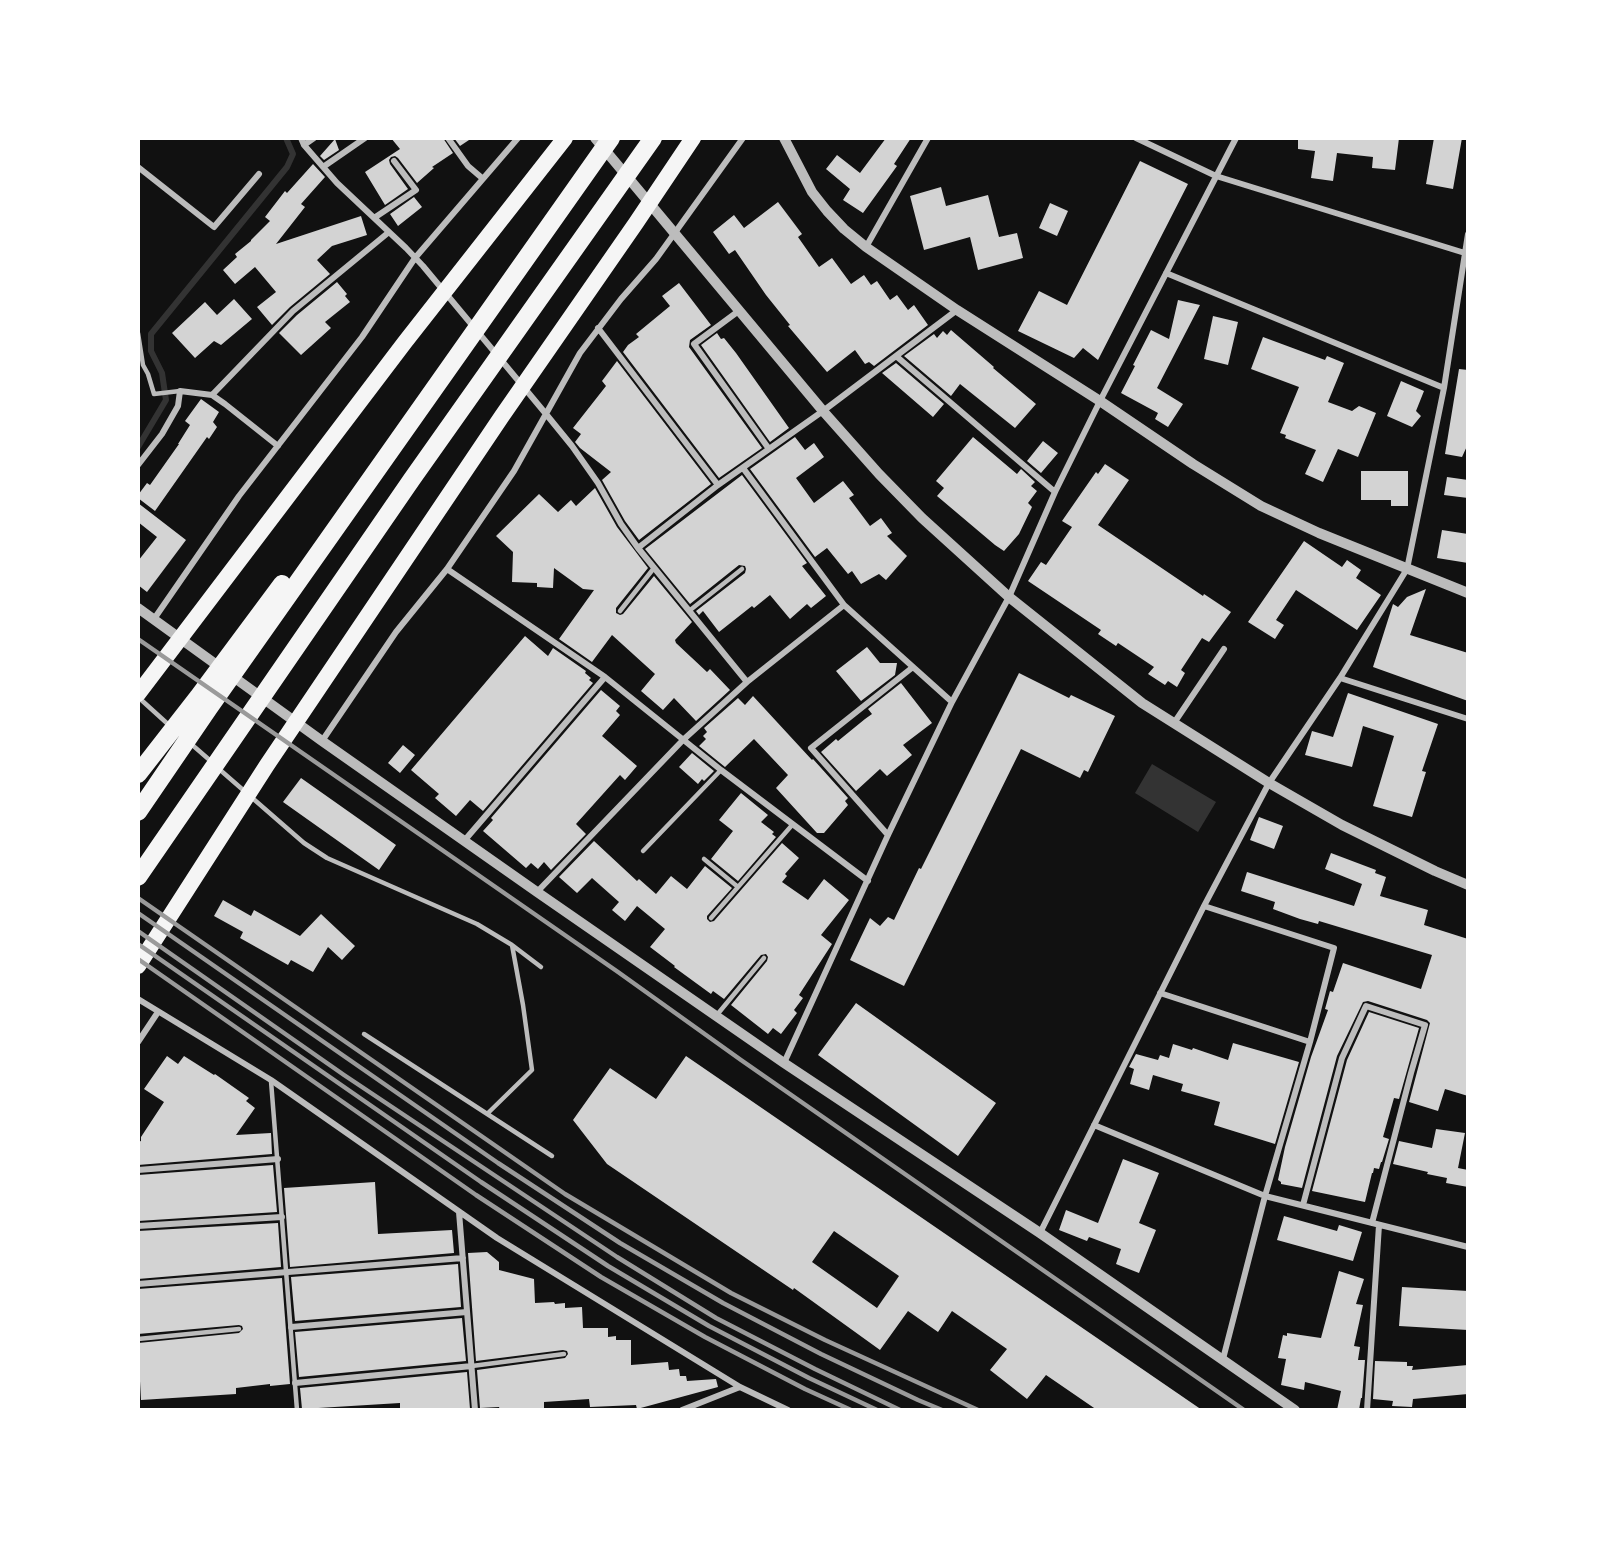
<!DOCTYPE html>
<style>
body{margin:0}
#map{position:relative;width:1606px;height:1548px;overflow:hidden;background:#111;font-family:Signika,sans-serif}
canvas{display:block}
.frame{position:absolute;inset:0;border:140px solid #fff;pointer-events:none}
</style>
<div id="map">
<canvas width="1606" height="1548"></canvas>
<div class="frame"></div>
</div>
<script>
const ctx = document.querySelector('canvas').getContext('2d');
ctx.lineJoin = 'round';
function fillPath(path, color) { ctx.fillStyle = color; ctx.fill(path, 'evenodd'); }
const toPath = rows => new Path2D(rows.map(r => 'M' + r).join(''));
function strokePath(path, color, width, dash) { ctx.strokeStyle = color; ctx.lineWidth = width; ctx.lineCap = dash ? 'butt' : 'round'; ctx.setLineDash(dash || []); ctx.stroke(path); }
fillPath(toPath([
 [1152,764,1216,802,1198,832,1135,793]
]), '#333');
strokePath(toPath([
 [138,447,166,400,162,373,151,351,151,334,287,167,293,154,286,138]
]), '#333', 6);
fillPath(toPath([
 [391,138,443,138,453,153,432,167,434,168,417,183,398,158,395,156,391,157,389,160,390,164,408,189,385,205,365,172,400,149],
 [454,138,472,138,460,146],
 [886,138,911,138,894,164,897,166,863,213,843,200,850,189,826,169,837,155,860,173],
 [1298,138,1399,138,1395,170,1372,168,1373,157,1337,153,1333,181,1311,178,1315,151,1298,149],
 [1434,138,1462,138,1453,189,1426,184],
 [335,139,339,150,324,160,320,156],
 [1140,161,1188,184,1098,360,1083,348,1074,358,1018,331,1039,291,1067,305],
 [313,164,325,177,301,204,305,207,276,244,361,216,367,235,332,246,317,260,330,274,290,307,272,325,257,307,276,292,255,267,235,284,223,270,237,257,235,254,251,241,251,240,270,221,265,217,285,191,287,193],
 [941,187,946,206,988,195,999,237,1017,233,1023,258,978,270,970,237,924,250,910,196],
 [414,197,422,207,398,226,390,214],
 [778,202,802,234,798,237,819,267,832,258,851,284,864,275,871,285,877,281,890,300,897,295,908,310,914,305,928,325,874,366,869,362,865,364,855,350,827,372,788,326,790,325,766,295,735,250,729,254,713,232,734,215,744,228],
 [1050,203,1068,211,1057,236,1039,228],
 [337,282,347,294,345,296,350,302,325,322,331,328,301,355,279,333,297,315],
 [679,283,711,325,690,340,689,347,762,448,719,478,623,352,628,345,639,337,636,334,670,306,662,296],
 [234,299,252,319,221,345,214,341,195,358,172,333,205,302,217,315],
 [1178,300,1200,305,1157,388,1183,404,1168,427,1155,419,1158,413,1121,393,1135,366,1133,365,1151,330,1169,339],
 [1213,316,1238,322,1228,365,1204,359],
 [951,330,994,367,993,368,1036,404,1015,428,960,384,951,396,904,356,934,334,937,338,943,331,947,335],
 [717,333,721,339,724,338,736,353,789,428,770,442,701,345],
 [1263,337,1325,360,1327,356,1344,363,1328,402,1352,411,1359,406,1376,413,1358,457,1338,449,1323,482,1305,474,1316,450,1285,438,1286,435,1280,433,1299,387,1251,369],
 [617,361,711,484,639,540,625,521,602,480,611,472,580,448,575,442,581,434,573,428,606,386,602,381],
 [896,363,944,404,933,417,882,373],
 [1459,369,1468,370,1468,444,1462,457,1445,454],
 [1401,381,1424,391,1416,411,1421,416,1412,427,1387,416],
 [201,399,219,412,213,422,217,427,209,439,207,437,155,511,138,498,138,495,147,483,150,485,179,444,178,444,190,425,185,421],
 [795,437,805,450,814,443,824,457,796,478,814,503,843,481,854,495,849,498,870,526,881,518,892,533,887,536,907,556,886,580,879,574,861,584,852,571,848,574,827,548,815,557,750,469],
 [973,437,1017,474,1021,469,1035,482,1031,486,1037,491,1028,503,1032,507,1019,534,1004,551,995,545,937,496,944,488,936,481],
 [1043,441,1058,453,1041,473,1027,461],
 [1105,464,1129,480,1098,525,1203,596,1204,594,1231,612,1209,642,1202,638,1181,670,1185,673,1177,687,1168,681,1165,685,1148,674,1154,667,1118,643,1116,646,1098,634,1101,630,1028,581,1041,562,1046,565,1072,527,1062,521,1096,472,1098,474],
 [1361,471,1408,471,1408,506,1391,506,1391,500,1361,500],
 [742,475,807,563,802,566,826,596,811,608,807,604,790,619,770,595,754,608,752,606,719,632,703,611,699,615,696,611,745,573,746,569,745,566,739,565,690,604,645,549],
 [1447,477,1468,480,1468,498,1444,495],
 [595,488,617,527,648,568,616,608,616,613,620,615,623,614,654,576,692,622,675,640,676,643,707,672,710,669,730,690,696,721,674,698,663,710,641,691,655,674,612,635,592,662,559,639,594,590,583,589,554,568,553,588,537,587,537,583,512,582,513,552,496,536,539,494,558,512,571,500,576,506],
 [138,503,186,540,147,592,138,585,138,561,157,537,138,522],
 [1442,530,1468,534,1468,563,1437,558],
 [1304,541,1342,567,1347,560,1361,570,1356,578,1381,595,1357,630,1296,590,1276,620,1284,625,1275,639,1248,622],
 [1426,589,1410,635,1468,653,1468,701,1373,667,1393,604,1398,607,1407,597],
 [525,636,548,656,553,648,586,671,585,673,591,678,589,680,593,683,483,811,470,800,456,816,435,798,439,794,411,770],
 [867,647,880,663,897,663,895,675,861,701,836,671],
 [1019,673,1069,698,1071,695,1115,716,1088,772,1084,770,1080,778,1021,749,904,986,850,960,870,918,880,926,888,917,894,920,919,868,921,869],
 [901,683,932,723,903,745,912,755,887,776,880,769,856,791,821,752,836,739,838,741,865,719,872,714,868,709],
 [601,690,620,706,616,711,620,715,602,736,637,766,625,780,620,775,576,824,586,834,551,870,544,862,538,869,531,863,526,868,483,831,493,820,491,818],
 [1348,693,1438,724,1422,771,1426,772,1412,817,1373,806,1394,736,1363,726,1352,767,1305,755,1312,731,1333,737],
 [753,696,812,760,813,759,848,798,845,801,848,805,824,833,817,833,776,788,788,775,754,739,725,767,699,746,706,739,703,736,707,732,704,728,738,698,745,705],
 [403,745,415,755,400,773,388,763],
 [692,753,714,771,704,781,702,779,698,784,679,767],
 [301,778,396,845,379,870,283,802],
 [741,793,768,815,761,822,774,832,772,834,776,837,738,881,711,859,733,831,719,820],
 [1259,817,1283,826,1274,849,1250,840],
 [594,841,637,881,639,879,656,894,671,876,687,889,705,866,732,888,707,916,707,919,710,922,714,921,782,843,799,858,785,874,787,876,782,882,808,900,824,879,849,900,821,935,832,944,799,995,803,998,794,1010,797,1013,781,1034,773,1028,768,1034,731,1005,767,961,768,957,766,954,761,955,724,999,713,991,711,994,674,967,675,966,650,947,665,929,637,906,625,921,612,910,619,902,592,878,577,893,559,877],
 [1331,853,1376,870,1375,873,1386,877,1380,896,1428,910,1424,925,1468,939,1468,1096,1445,1089,1438,1111,1409,1102,1430,1023,1427,1020,1368,1001,1363,1002,1337,1056,1302,1188,1281,1184,1281,1182,1278,1180,1285,1147,1311,1057,1328,1010,1325,1009,1330,991,1333,992,1343,963,1421,989,1432,955,1319,921,1318,924,1300,919,1273,909,1275,902,1241,891,1247,872,1354,906,1362,884,1325,869],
 [223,900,251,916,254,910,300,936,321,914,355,946,342,960,328,947,313,972,291,960,288,965,240,938,243,932,214,916],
 [856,1003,996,1103,958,1156,818,1055],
 [1369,1012,1419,1028,1399,1099,1394,1098,1383,1137,1389,1139,1382,1162,1381,1162,1379,1169,1374,1168,1373,1173,1372,1173,1365,1202,1312,1191,1347,1060],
 [1233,1043,1299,1062,1275,1144,1214,1125,1220,1102,1181,1091,1183,1084,1153,1075,1149,1090,1130,1084,1134,1069,1129,1067,1136,1054,1158,1060,1160,1055,1169,1058,1173,1044,1192,1050,1193,1048,1228,1060],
 [167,1056,178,1064,184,1056,214,1075,215,1074,249,1098,246,1101,255,1108,236,1135,271,1133,272,1154,138,1165,138,1142,141,1141,141,1137,164,1102,144,1089],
 [686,1056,1202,1410,1097,1410,1046,1375,1027,1399,990,1370,1007,1349,952,1311,938,1332,908,1311,880,1350,794,1288,793,1290,607,1164,573,1120,610,1068,656,1099],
 [834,1231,899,1276,877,1308,812,1262],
 [1436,1129,1465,1133,1458,1168,1468,1170,1468,1187,1446,1183,1447,1178,1427,1174,1428,1172,1393,1164,1399,1141,1432,1148],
 [1123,1159,1159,1173,1139,1223,1156,1230,1139,1273,1116,1264,1121,1249,1089,1237,1087,1241,1059,1230,1066,1210,1098,1223],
 [273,1165,277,1212,138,1221,138,1175],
 [375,1182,378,1234,452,1230,454,1253,290,1267,284,1188],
 [1284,1216,1337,1231,1339,1225,1362,1232,1353,1261,1277,1240],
 [278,1223,281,1267,138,1279,138,1231],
 [487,1252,499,1262,499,1270,534,1279,535,1303,554,1302,555,1304,565,1303,565,1308,582,1307,583,1328,608,1328,608,1337,616,1336,616,1340,631,1340,631,1365,668,1362,669,1370,679,1369,680,1376,686,1376,687,1381,716,1379,718,1387,637,1409,636,1405,590,1407,589,1399,544,1402,544,1410,500,1410,499,1407,480,1408,477,1370,565,1358,568,1354,567,1351,563,1350,476,1361,468,1253],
 [458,1264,461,1307,295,1321,291,1277],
 [1339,1271,1364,1279,1356,1304,1363,1305,1354,1346,1360,1347,1358,1360,1365,1360,1362,1398,1361,1398,1359,1410,1337,1410,1341,1391,1305,1382,1304,1390,1281,1385,1286,1359,1278,1358,1283,1335,1287,1336,1287,1333,1321,1338],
 [282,1278,290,1384,270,1386,270,1384,236,1388,236,1394,141,1400,138,1343,239,1333,243,1329,242,1326,239,1325,138,1334,138,1289],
 [1402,1287,1468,1291,1468,1330,1399,1326],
 [462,1318,466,1361,299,1377,295,1332],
 [1375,1361,1407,1362,1407,1366,1413,1366,1412,1370,1468,1365,1468,1394,1413,1399,1412,1407,1392,1406,1393,1401,1373,1399],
 [467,1372,470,1409,400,1410,400,1403,302,1409,300,1388]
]), '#d3d3d3');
strokePath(toPath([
 [138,333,143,365,148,374,154,394,180,391],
 [620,611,654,568],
 [689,611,742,569],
 [138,697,170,726],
 [190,743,213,763],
 [219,769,304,843,327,858,477,924,512,945,523,1005,532,1070,487,1114],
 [643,851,721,770],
 [704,859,738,887],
 [711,918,793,824],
 [512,945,541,967],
 [716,1016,764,958],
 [364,1034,552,1156],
 [271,1081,297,1410],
 [138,1339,239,1329],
 [472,1366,564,1354]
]), '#bcbcbc', 4.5);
strokePath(toPath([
 [301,138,304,145,337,183,406,248,423,266,546,414,572,446,598,483,621,524,638,548,747,682],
 [448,138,468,166,482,178],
 [1136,138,1216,176,1468,254],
 [304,145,314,138],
 [138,167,214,227,259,174],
 [323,167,365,138],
 [374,218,416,190,394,161],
 [866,247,928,138],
 [1166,273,1444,388],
 [740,310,694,344,769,449],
 [598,328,718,485],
 [896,356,1055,492],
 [212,395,293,311,389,232],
 [138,465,162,434,178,406,180,391,212,395,225,404,278,446],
 [743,468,844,605,952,702],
 [638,548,718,485,823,411,957,310],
 [447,569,605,677,721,770,868,881],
 [154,619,239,496,362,337,415,258,518,138],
 [1340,678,1468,719],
 [1174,723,1224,649],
 [322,741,396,632,447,569,514,471,580,353,621,299,656,259,743,138],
 [888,835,811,748,913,667],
 [464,841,605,677],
 [537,892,683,740,747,682,844,605],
 [1204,906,1334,948,1310,1042,1265,1196,1223,1359],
 [1160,993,1310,1042],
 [138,999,271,1080,497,1238,740,1387,788,1410],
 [138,1042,158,1012],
 [784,1063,888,835,952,702,1009,597,1055,492,1100,401,1236,138],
 [1094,1125,1265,1196,1468,1247],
 [138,1170,278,1159],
 [1303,1205,1342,1058,1366,1006,1425,1025,1411,1073,1372,1223],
 [459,1212,475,1410],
 [138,1226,282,1217],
 [1040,1233,1204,906,1269,783,1340,678,1407,569,1444,388,1468,234],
 [138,1284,463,1258],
 [291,1327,467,1312],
 [295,1383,472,1366],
 [682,1410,740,1387],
 [1367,1410,1379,1225]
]), '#bcbcbc', 6);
strokePath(toPath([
 [595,138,823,411,879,474,922,518,1009,597,1142,703,1269,783,1342,825,1435,871,1468,885],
 [784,138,812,192,827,211,844,229,866,247,957,310,1100,401,1193,464,1261,506,1319,533,1468,593],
 [138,608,322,741,537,892,784,1063,1040,1233,1295,1410]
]), '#bcbcbc', 10);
strokePath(toPath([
 [138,694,405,342,565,138],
 [138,966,267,765,502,416,636,223,693,138]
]), '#f5f5f5', 16);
strokePath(toPath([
 [138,774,198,697,282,584],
 [138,812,209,708,611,138],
 [138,877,412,479,653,138]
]), '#f5f5f5', 18);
strokePath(toPath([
 [138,639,618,972,741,1060,1244,1410],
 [138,898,565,1194,731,1293,825,1340,978,1410],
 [138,913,498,1163,620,1243,723,1303,821,1354,918,1400,942,1410],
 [138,931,344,1075,617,1257,716,1318,815,1369,900,1410],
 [138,944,481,1182,608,1266,709,1326,809,1378,877,1410],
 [138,959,476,1195,601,1277,705,1337,805,1389,851,1410]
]), '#9a9a9a', 4.5);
</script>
